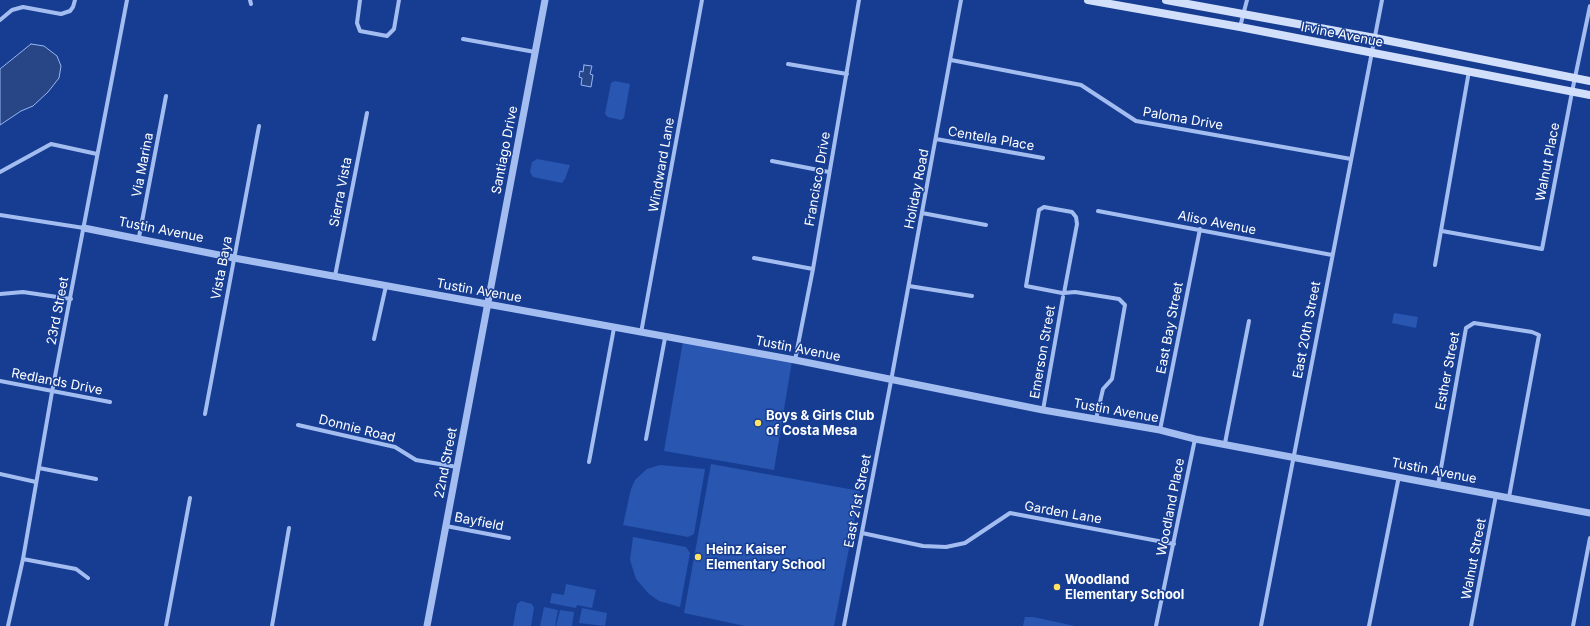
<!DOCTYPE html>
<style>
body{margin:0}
canvas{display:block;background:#163d92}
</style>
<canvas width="1590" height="626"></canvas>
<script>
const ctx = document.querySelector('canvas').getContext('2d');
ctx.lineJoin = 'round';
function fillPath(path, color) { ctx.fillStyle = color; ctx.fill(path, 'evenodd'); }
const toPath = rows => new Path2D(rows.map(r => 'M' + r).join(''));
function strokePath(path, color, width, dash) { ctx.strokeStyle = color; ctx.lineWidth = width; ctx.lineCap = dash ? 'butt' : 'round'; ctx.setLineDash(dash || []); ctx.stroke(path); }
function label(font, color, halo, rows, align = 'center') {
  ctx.font = font + ' Inter,sans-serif'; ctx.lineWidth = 3; ctx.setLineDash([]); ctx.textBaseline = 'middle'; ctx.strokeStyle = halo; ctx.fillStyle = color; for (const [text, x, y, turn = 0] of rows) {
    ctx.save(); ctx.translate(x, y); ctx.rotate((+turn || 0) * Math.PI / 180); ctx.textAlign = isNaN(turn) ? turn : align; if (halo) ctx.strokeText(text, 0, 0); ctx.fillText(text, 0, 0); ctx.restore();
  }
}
fillPath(toPath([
 [615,81,630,84,624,118,621,120,608,117,605,114,611,83],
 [537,159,570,165,565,179,562,183,533,177,530,172,532,162],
 [1394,313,1418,317,1416,328,1392,323],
 [683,341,792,361,774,470,664,451],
 [711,464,860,491,834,626,745,626,684,613],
 [660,465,705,469,694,534,688,537,623,525,631,489,635,480,647,469],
 [633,537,686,547,690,553,680,607,659,601,649,594,636,579,630,560],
 [566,584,596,590,592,608,577,605,576,608,550,603,552,593,564,595],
 [521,601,532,604,534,608,531,626,513,626,517,604],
 [544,607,558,610,555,626,540,626],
 [582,608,607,613,605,626,579,623],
 [560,610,574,612,572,626,556,626],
 [1025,617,1033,617,1075,626,1023,626]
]), '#2856b1');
const water = toPath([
 [31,44,44,46,57,56,61,66,59,78,48,92,33,106,21,111,0,125,0,69,31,44],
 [584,65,592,66,590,74,593,75,591,87,581,85,582,78,579,77,580,71,583,72,584,65]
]);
fillPath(water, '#284585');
strokePath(water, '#96b6f3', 1);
strokePath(toPath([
 [250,0,251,4],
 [360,0,357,23,360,31,387,36,394,29,399,0],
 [0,20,12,10,23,7,61,14,70,11,73,7,75,0],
 [1240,27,1247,0],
 [463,39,535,52],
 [951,60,1081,85,1136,121,1351,159],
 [788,64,847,74],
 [936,139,1043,158],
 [772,161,829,172],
 [0,172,51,144,97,154],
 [1098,211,1332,255],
 [922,213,986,225],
 [0,215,84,228],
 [1442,231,1542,249,1572,92,1590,6],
 [139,237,166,96],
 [754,258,813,269],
 [1435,265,1469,71],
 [335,276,367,113],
 [909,286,972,296],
 [1064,293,1077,224,1076,217,1072,212,1044,207,1039,210,1026,286,1062,293,1064,293,1075,292,1119,299,1125,305,1112,379,1103,389,1096,419],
 [0,294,23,292,71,299],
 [641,333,702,0],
 [374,339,386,286],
 [795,360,813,269,859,0],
 [0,381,110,402],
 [1043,410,1063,297],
 [205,414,259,126],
 [298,425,395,447,416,460,457,467],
 [1160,430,1200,229],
 [646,439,665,338],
 [1225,443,1249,321],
 [589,462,614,328],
 [39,468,96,479],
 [0,474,36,482],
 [1438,485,1466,328,1474,323,1532,332,1539,335,1509,497],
 [446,526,509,538],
 [862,533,923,546,946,547,965,543,1010,513,1174,544],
 [23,559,76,569,88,578],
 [8,626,23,559,52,392,127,0],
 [166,626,190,498],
 [272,626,289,528],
 [844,626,891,381,961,0],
 [1156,626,1195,439],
 [1261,626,1382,0],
 [1369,626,1399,476],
 [1471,626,1496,495],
 [1573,626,1590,538]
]), '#a4bdf1', 4);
strokePath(toPath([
 [84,228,234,258,795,360,1043,410,1160,430,1195,439,1590,513],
 [427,626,545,0]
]), '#a4bdf1', 7);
strokePath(toPath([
 [1088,0,1240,27,1590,95],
 [1166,0,1375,38,1590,81]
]), '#d2dffb', 8);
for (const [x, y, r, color] of [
 [758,423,4,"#ffe463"],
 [698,557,4,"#ffe463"],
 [1057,587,4,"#ffe463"]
]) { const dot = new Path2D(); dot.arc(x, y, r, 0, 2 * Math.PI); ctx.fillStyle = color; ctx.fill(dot); strokePath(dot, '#163d92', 1.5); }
label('13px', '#fff', '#163d92', [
 ["Irvine Avenue",1342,35,11],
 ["Paloma Drive",1183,119,10],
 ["Centella Place",991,139,10],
 ["Santiago Drive",505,150,-79],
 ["Walnut Place",1548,162,-79],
 ["Via Marina",143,165,-79],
 ["Windward Lane",662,165,-80],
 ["Francisco Drive",818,179,-80],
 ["Holiday Road",917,189,-79],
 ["Sierra Vista",341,192,-79],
 ["Aliso Avenue",1217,223,11],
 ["Tustin Avenue",161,230,11],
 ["Vista Baya",222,268,-79],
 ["Tustin Avenue",479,291,10],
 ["23rd Street",58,311,-79],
 ["East Bay Street",1170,328,-79],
 ["East 20th Street",1307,330,-79],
 ["Tustin Avenue",798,349,11],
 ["Emerson Street",1043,352,-80],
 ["Esther Street",1448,371,-79],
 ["Redlands Drive",57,382,11],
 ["Tustin Avenue",1116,411,10],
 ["Donnie Road",357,429,14],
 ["22nd Street",446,463,-79],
 ["Tustin Avenue",1434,471,11],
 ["East 21st Street",858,501,-79],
 ["Woodland Place",1171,507,-79],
 ["Garden Lane",1063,513,10],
 ["Bayfield",479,522,11],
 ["Walnut Street",1474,559,-79]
]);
label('bold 13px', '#fff', '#163d92', [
 ["Boys & Girls Club",766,416],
 ["of Costa Mesa",766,431],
 ["Heinz Kaiser",706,550],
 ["Elementary School",706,565],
 ["Woodland",1065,580],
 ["Elementary School",1065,595]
], 'left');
</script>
